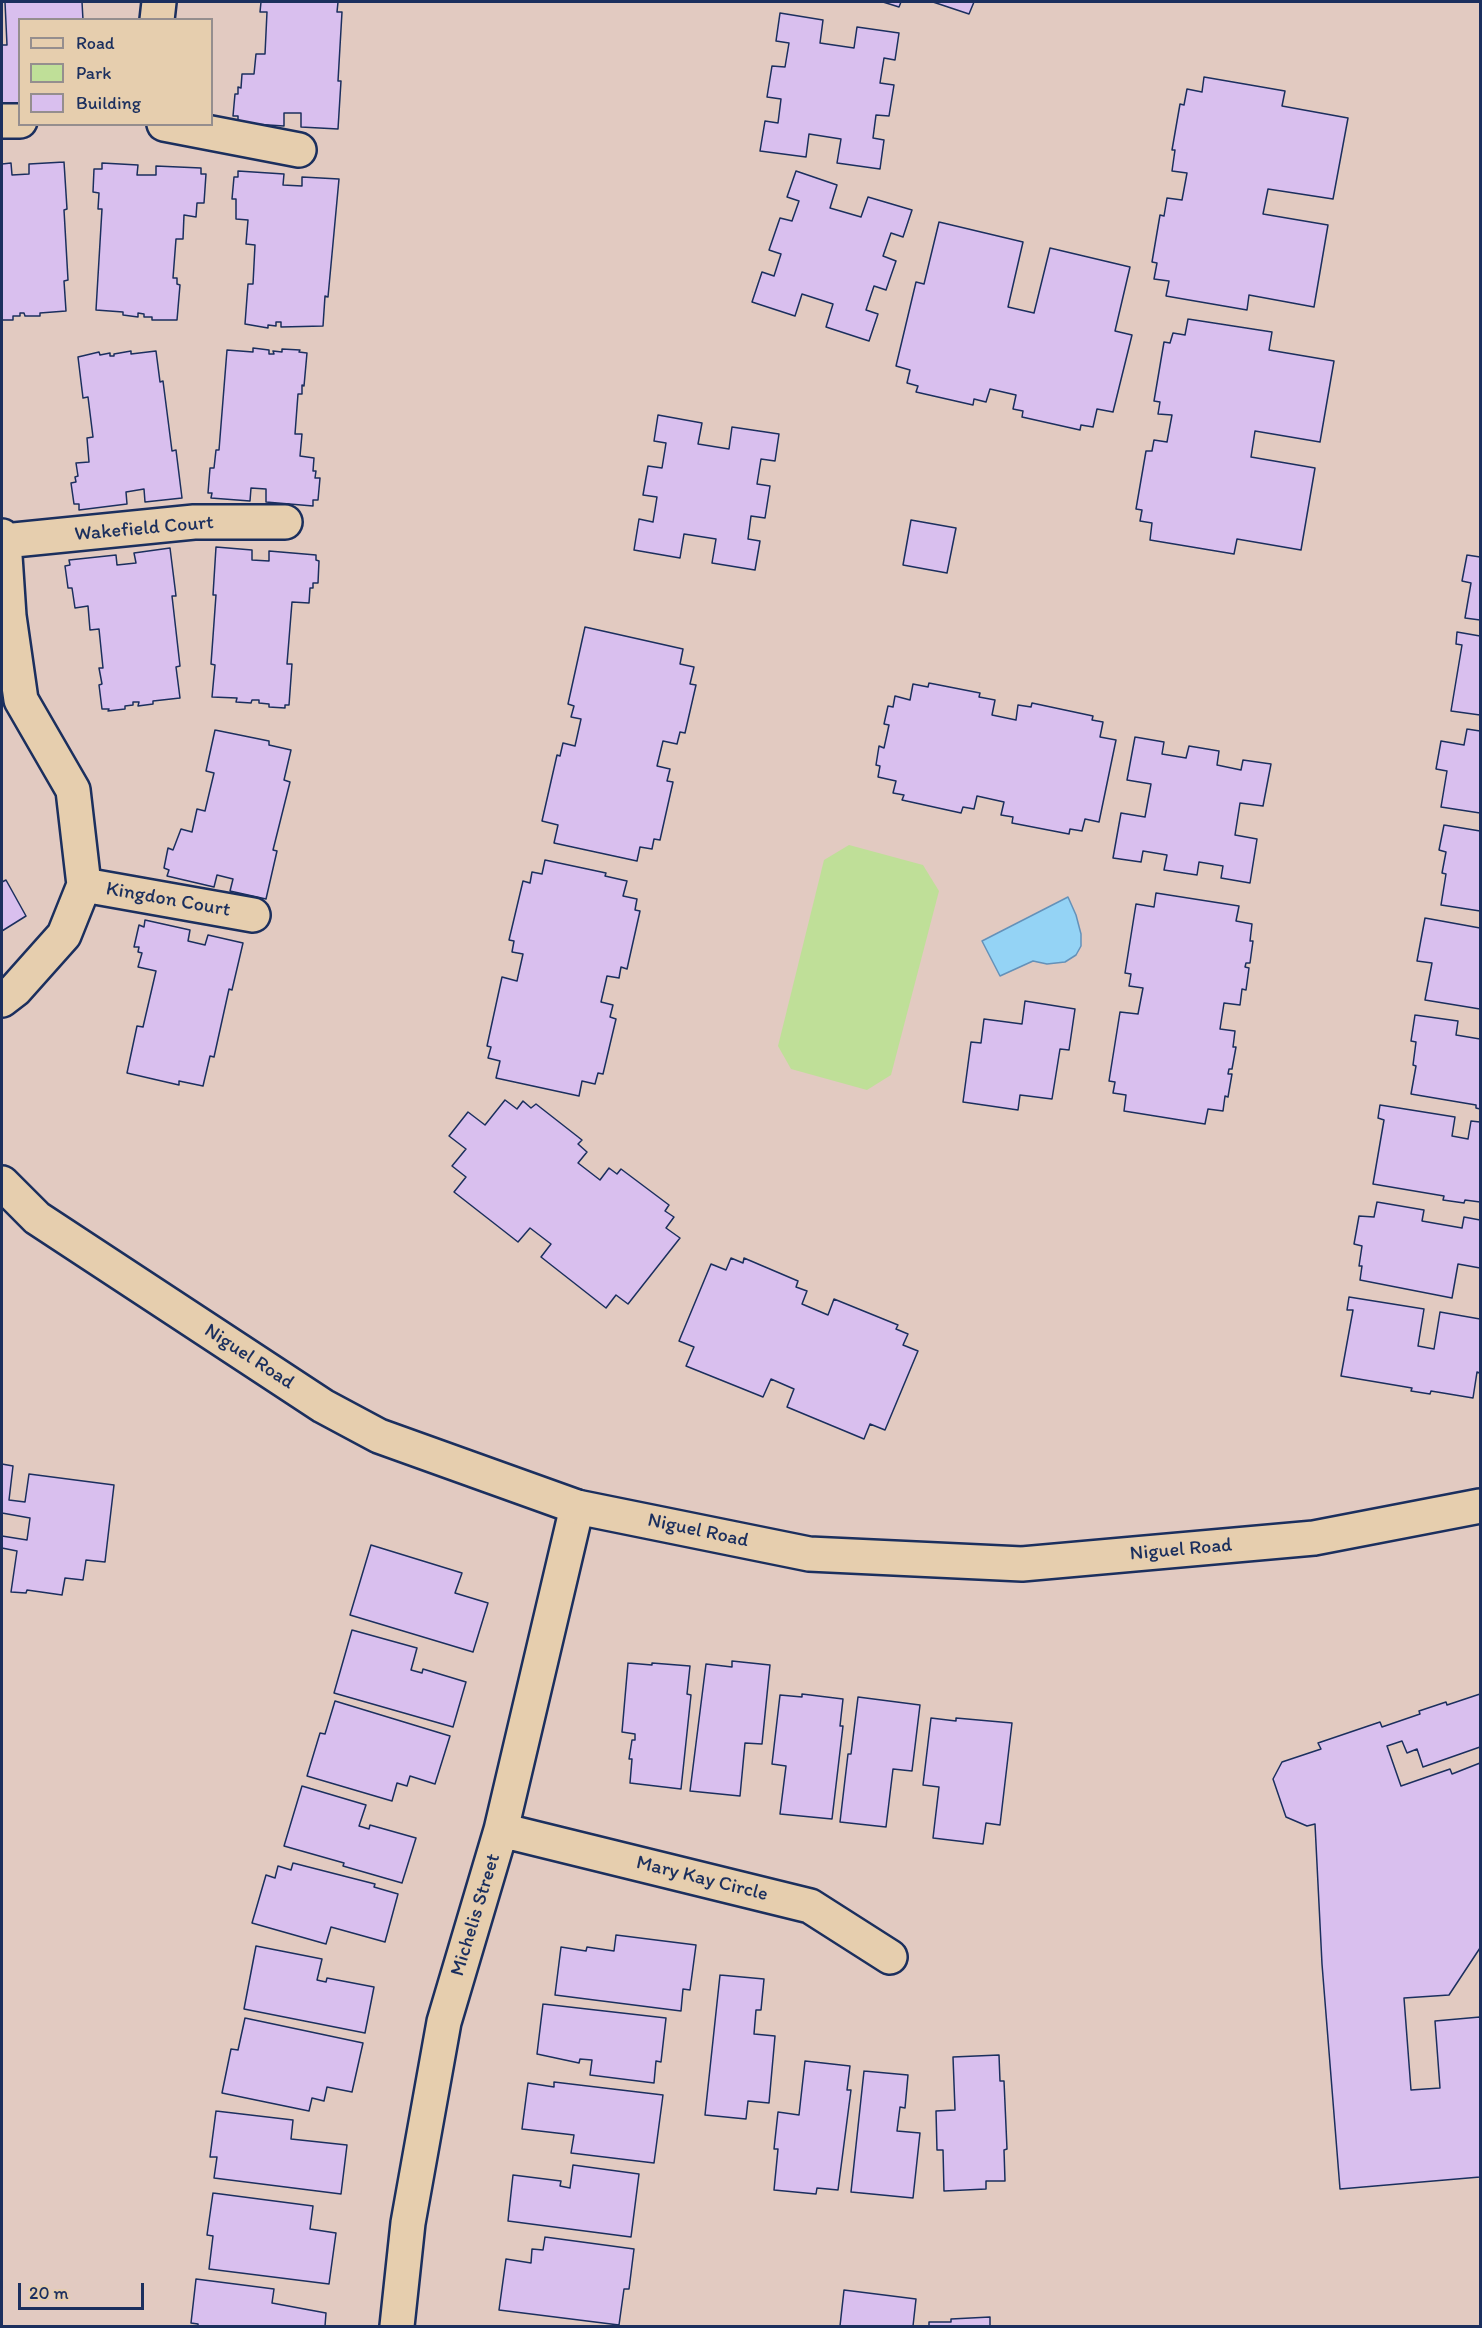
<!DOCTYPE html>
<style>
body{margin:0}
#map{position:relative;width:1482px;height:2328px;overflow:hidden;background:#e2cac1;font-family:Itim,sans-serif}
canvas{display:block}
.frame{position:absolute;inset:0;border:3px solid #1b2f5e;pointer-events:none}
.legend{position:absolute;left:18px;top:18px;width:195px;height:108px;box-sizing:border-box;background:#e6ceae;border:2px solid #958e8e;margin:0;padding:8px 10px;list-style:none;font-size:18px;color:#1b2f5e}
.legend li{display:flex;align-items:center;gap:12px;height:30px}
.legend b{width:30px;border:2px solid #958e8e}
.scale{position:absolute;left:18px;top:2283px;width:126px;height:27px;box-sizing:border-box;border:3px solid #1b2f5e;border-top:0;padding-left:8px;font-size:18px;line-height:21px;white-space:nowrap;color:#1b2f5e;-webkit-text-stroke:4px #e6ceae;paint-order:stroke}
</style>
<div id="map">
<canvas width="1482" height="2328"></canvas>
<div class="frame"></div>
<ul class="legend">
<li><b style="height:8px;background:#e6ceae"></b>Road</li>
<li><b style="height:16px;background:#bfdf98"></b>Park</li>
<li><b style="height:16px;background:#d9bfee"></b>Building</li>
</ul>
<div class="scale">20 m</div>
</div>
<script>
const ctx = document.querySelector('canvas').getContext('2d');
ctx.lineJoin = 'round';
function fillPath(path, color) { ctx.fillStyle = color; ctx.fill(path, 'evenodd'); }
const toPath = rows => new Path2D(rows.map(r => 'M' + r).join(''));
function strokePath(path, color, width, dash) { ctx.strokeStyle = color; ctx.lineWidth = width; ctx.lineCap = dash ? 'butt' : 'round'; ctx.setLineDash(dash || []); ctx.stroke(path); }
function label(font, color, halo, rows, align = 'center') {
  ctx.font = font + ' Itim,sans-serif'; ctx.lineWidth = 4.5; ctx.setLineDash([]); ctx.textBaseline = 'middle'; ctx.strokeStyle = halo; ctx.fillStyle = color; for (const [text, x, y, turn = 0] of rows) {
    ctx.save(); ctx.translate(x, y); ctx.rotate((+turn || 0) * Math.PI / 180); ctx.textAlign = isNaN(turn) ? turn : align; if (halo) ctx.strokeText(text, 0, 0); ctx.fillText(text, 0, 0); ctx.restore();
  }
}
fillPath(toPath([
 [849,845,923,865,939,891,891,1075,867,1090,791,1069,778,1046,824,860]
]), '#bfdf98');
const water = toPath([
 [1068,897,1076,915,1081,934,1081,946,1076,955,1065,962,1047,964,1033,961,1000,976,982,941,1068,897]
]);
fillPath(water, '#94d3f5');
strokePath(water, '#6491b9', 1.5);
const building = toPath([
 [5,2,82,2,83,20,20,20,20,115,2,117,2,45,7,45,5,2],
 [261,2,338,2,337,12,342,12,338,81,341,81,338,129,301,127,301,113,284,113,284,126,238,123,238,116,233,116,235,94,238,94,238,87,241,88,242,74,254,74,256,54,265,54,267,12,260,12,261,2],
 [883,2,901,2,899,7,883,2],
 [933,2,974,2,969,14,933,2],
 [780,13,823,20,820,43,854,48,857,27,899,33,895,60,884,58,880,83,894,85,889,116,876,115,873,138,884,140,880,169,837,163,841,139,809,134,806,157,760,151,765,121,778,123,781,99,767,97,772,66,785,67,789,43,776,41,780,13],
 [1204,77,1285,91,1282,106,1348,118,1333,199,1268,189,1263,214,1328,225,1314,307,1249,295,1247,310,1166,296,1169,281,1154,279,1157,263,1152,262,1160,215,1164,216,1167,198,1182,200,1187,173,1172,171,1175,150,1172,150,1180,104,1184,105,1187,89,1202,92,1204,77],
 [64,162,67,209,64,210,68,280,64,281,66,311,40,313,40,316,25,316,24,313,20,313,20,316,13,316,13,320,2,320,2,164,11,163,12,175,29,174,29,164,64,162],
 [102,163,138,165,137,175,156,175,156,166,201,168,201,174,206,174,204,203,197,203,196,217,184,215,183,239,176,239,173,278,177,278,177,284,180,285,177,320,152,320,152,317,144,317,144,314,138,313,138,317,123,315,123,312,96,310,102,209,98,209,99,193,93,192,94,169,102,169,102,163],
 [238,171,284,174,283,185,302,186,302,177,339,179,328,297,325,296,323,326,281,327,281,322,276,322,276,326,268,325,268,328,245,324,248,284,253,284,255,245,246,244,248,220,236,219,236,199,232,199,234,177,238,177,238,171],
 [796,171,837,185,830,208,861,217,868,197,912,210,903,237,891,233,883,256,896,261,886,290,874,286,866,310,878,314,869,341,826,327,833,304,802,294,795,316,752,302,762,272,774,276,781,254,769,250,780,218,792,221,799,201,787,197,796,171],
 [939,222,1023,242,1008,307,1034,313,1050,248,1130,267,1115,331,1132,335,1113,412,1097,409,1093,427,1081,425,1080,430,1022,417,1023,411,1013,409,1016,395,990,389,986,402,974,399,973,405,916,392,918,386,907,383,910,370,896,366,916,282,924,284,939,222],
 [1188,319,1272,332,1269,350,1334,361,1320,442,1255,431,1251,457,1315,468,1301,550,1237,539,1234,554,1150,540,1152,523,1140,521,1142,510,1136,509,1146,451,1152,451,1154,440,1167,442,1172,415,1158,414,1160,402,1154,401,1164,342,1170,343,1173,333,1185,335,1188,319],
 [253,348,269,350,269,354,274,354,273,351,282,352,282,349,300,350,299,352,307,353,304,386,302,385,302,394,298,394,295,434,302,434,300,456,314,458,313,471,316,471,315,478,320,478,318,500,313,500,313,506,266,502,266,489,251,488,250,501,211,498,212,493,208,493,210,468,214,468,216,450,219,450,227,350,253,352,253,348],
 [131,351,131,354,156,351,160,382,163,381,172,451,176,450,182,498,145,502,144,489,126,492,127,504,79,510,79,504,74,504,71,483,76,482,75,477,78,476,76,463,89,462,87,438,93,437,88,397,83,398,78,357,99,352,100,355,110,353,110,356,114,356,114,354,131,351],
 [658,415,702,423,698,444,729,449,732,427,779,434,775,461,761,459,757,484,770,486,765,518,751,516,748,539,760,541,755,570,712,563,716,539,684,534,680,558,634,550,639,519,653,522,657,497,643,495,648,466,662,468,666,443,654,441,658,415],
 [911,520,956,528,947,573,903,565,911,520],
 [216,547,252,550,252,560,269,561,269,551,316,555,316,560,319,561,318,583,313,583,313,588,310,588,309,603,292,602,287,664,292,664,289,705,285,705,285,708,269,707,269,704,259,703,259,700,252,700,251,703,236,702,237,698,212,697,215,665,211,664,216,595,213,595,216,547],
 [170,548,176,596,172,596,180,666,176,667,180,698,153,701,153,704,138,706,139,702,133,702,133,705,125,706,125,709,108,711,109,709,102,709,99,685,102,684,99,668,103,668,99,629,90,630,88,606,75,608,72,588,68,588,65,566,70,565,69,560,116,555,117,565,136,563,134,553,170,548],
 [1467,555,1480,557,1480,620,1465,618,1471,583,1462,581,1467,555],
 [585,627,683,649,680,664,694,667,690,684,696,685,685,733,680,732,677,744,663,741,657,766,670,769,667,781,673,782,660,840,654,839,652,849,640,847,637,861,554,843,558,825,542,821,557,755,560,756,563,743,575,746,581,719,571,717,574,706,568,704,585,627],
 [1457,632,1480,636,1480,715,1451,711,1462,645,1456,644,1457,632],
 [929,683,980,693,979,697,995,700,992,715,1016,720,1018,705,1031,707,1032,703,1093,716,1092,720,1103,722,1100,737,1116,740,1099,822,1085,819,1082,831,1070,829,1069,834,1012,823,1013,817,1001,815,1004,802,977,796,974,809,963,807,961,813,902,800,904,795,893,793,896,781,878,777,880,766,876,765,879,746,884,748,889,725,884,724,888,706,893,707,895,696,910,700,913,684,928,687,929,683],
 [1467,729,1480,731,1480,813,1441,807,1447,771,1436,769,1441,741,1464,745,1467,729],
 [215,730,269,741,269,745,291,750,284,780,290,782,273,850,277,851,266,899,230,891,233,879,217,875,214,887,167,876,169,870,164,868,168,848,173,850,181,829,192,832,197,809,205,811,214,773,206,771,215,730],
 [1135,737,1164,742,1162,754,1186,758,1189,746,1219,751,1217,765,1241,770,1243,760,1271,764,1263,806,1240,803,1235,835,1257,839,1250,883,1221,878,1223,866,1199,862,1197,875,1164,870,1167,855,1143,851,1141,862,1113,858,1121,813,1145,817,1151,784,1127,780,1135,737],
 [1444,825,1480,831,1480,911,1441,905,1446,874,1442,873,1446,852,1439,850,1444,825],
 [545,860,606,873,605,876,627,881,623,896,637,899,635,910,640,911,627,969,621,967,619,978,607,976,601,1002,613,1005,610,1017,616,1019,603,1074,598,1073,595,1084,582,1081,579,1096,496,1078,500,1061,488,1058,491,1047,487,1046,502,977,517,981,523,954,512,952,514,941,509,940,523,881,530,883,532,872,542,874,545,860],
 [6,880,26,916,2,931,2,881,2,882,6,880],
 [1156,893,1239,906,1236,921,1252,924,1250,941,1253,941,1250,963,1246,963,1245,967,1249,968,1246,990,1242,989,1240,1005,1224,1003,1220,1029,1235,1031,1233,1047,1236,1047,1232,1069,1229,1069,1228,1074,1232,1074,1228,1097,1225,1096,1223,1111,1208,1109,1205,1124,1124,1111,1126,1095,1113,1093,1115,1082,1109,1081,1120,1012,1138,1014,1143,988,1129,986,1131,974,1125,973,1136,904,1154,907,1156,893],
 [1425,918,1480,928,1480,1009,1425,1000,1432,963,1417,961,1425,918],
 [145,920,190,930,188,941,205,945,208,935,243,943,232,990,229,989,214,1057,210,1056,203,1086,179,1081,179,1085,127,1073,137,1026,143,1027,156,971,138,967,142,953,138,952,139,947,134,947,139,925,144,927,145,920],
 [1025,1001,1075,1009,1069,1050,1060,1049,1052,1099,1020,1095,1018,1110,963,1102,971,1042,981,1043,984,1019,1022,1024,1025,1001],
 [1415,1015,1458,1021,1456,1035,1480,1039,1480,1109,1476,1108,1476,1105,1411,1094,1416,1066,1413,1065,1416,1042,1411,1041,1415,1015],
 [505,1100,517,1109,523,1101,531,1108,536,1104,582,1140,578,1144,587,1152,578,1163,600,1180,609,1168,617,1174,621,1169,669,1205,665,1211,674,1217,666,1228,680,1238,628,1304,616,1295,606,1308,541,1257,551,1244,530,1228,518,1242,454,1192,466,1177,452,1166,466,1149,449,1136,468,1112,485,1125,505,1100],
 [1380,1105,1455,1117,1452,1136,1468,1139,1471,1121,1480,1122,1480,1202,1465,1200,1464,1203,1443,1200,1444,1196,1373,1184,1384,1120,1378,1118,1380,1105],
 [1377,1202,1424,1210,1422,1221,1462,1228,1464,1217,1480,1220,1480,1268,1458,1264,1452,1298,1360,1280,1362,1266,1359,1266,1362,1246,1354,1244,1359,1216,1374,1217,1377,1202],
 [731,1258,743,1263,744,1258,798,1281,796,1287,807,1291,802,1304,828,1315,834,1299,898,1325,896,1329,908,1334,903,1345,918,1351,885,1430,870,1424,864,1439,787,1407,794,1389,771,1379,763,1397,686,1366,694,1347,679,1341,711,1264,726,1270,731,1258],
 [1349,1297,1424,1309,1418,1346,1434,1349,1440,1312,1480,1319,1480,1373,1477,1372,1473,1398,1431,1391,1430,1394,1411,1391,1412,1388,1341,1376,1353,1310,1347,1310,1349,1297],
 [2,1464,13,1466,9,1500,25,1502,29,1474,114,1485,105,1562,86,1560,83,1580,65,1578,62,1595,27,1590,26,1593,11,1592,17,1551,2,1548,2,1536,27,1540,30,1518,2,1513,2,1464],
 [371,1545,462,1573,455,1593,488,1603,473,1652,350,1615,371,1545],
 [352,1630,417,1648,411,1670,422,1673,423,1669,466,1682,453,1727,334,1693,352,1630],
 [732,1661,770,1665,762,1744,745,1743,740,1796,690,1791,706,1664,732,1667,732,1661],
 [628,1663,652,1665,652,1663,690,1666,687,1694,691,1695,681,1789,630,1783,632,1759,629,1759,632,1740,635,1740,635,1734,622,1732,628,1663],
 [802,1694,843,1699,840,1726,843,1726,832,1819,780,1814,786,1766,772,1764,780,1695,802,1697,802,1694],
 [1480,1694,1480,1747,1423,1767,1417,1749,1407,1753,1402,1741,1387,1746,1401,1786,1450,1769,1452,1774,1480,1763,1480,1948,1449,1995,1404,1998,1411,2090,1440,2088,1435,2021,1480,2017,1480,2177,1340,2189,1322,1964,1315,1824,1307,1826,1286,1817,1273,1779,1282,1762,1321,1749,1318,1743,1380,1722,1382,1727,1420,1714,1419,1711,1446,1702,1447,1705,1480,1694],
 [858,1697,920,1705,912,1771,893,1769,886,1827,840,1822,848,1754,851,1754,858,1697],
 [335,1701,450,1736,435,1784,410,1776,407,1786,397,1783,392,1801,307,1776,320,1733,325,1734,335,1701],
 [931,1718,956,1721,956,1718,1012,1723,1000,1825,986,1823,983,1844,933,1838,939,1787,923,1785,931,1718],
 [302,1786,366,1805,359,1826,369,1829,370,1825,416,1838,402,1883,343,1866,344,1863,284,1846,302,1786],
 [293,1863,375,1884,374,1887,398,1894,385,1942,331,1927,326,1944,252,1923,266,1875,275,1878,278,1866,291,1870,293,1863],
 [616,1935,696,1945,690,1990,683,1989,681,2011,555,1995,561,1947,586,1951,587,1947,614,1951,616,1935],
 [256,1946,322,1959,317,1980,326,1982,327,1978,374,1987,365,2033,244,2009,256,1946],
 [720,1975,764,1979,761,2010,756,2010,754,2034,775,2036,769,2103,748,2101,746,2119,705,2115,720,1975],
 [543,2004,666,2018,661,2062,656,2061,654,2083,590,2075,592,2060,580,2059,579,2063,537,2054,543,2004],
 [245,2018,363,2043,352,2092,327,2087,324,2101,312,2098,309,2111,222,2093,231,2049,238,2050,245,2018],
 [999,2055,1000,2081,1004,2081,1007,2149,1004,2150,1005,2181,986,2181,986,2189,944,2191,943,2150,937,2150,936,2111,955,2110,953,2057,999,2055],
 [805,2061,850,2066,847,2090,851,2090,838,2190,817,2188,816,2194,774,2190,778,2149,774,2149,778,2112,799,2115,805,2061],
 [864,2071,908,2075,905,2108,900,2107,897,2131,920,2133,913,2198,851,2192,864,2071],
 [554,2082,663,2095,654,2163,571,2153,574,2135,522,2129,528,2083,554,2087,554,2082],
 [216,2111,293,2120,291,2139,347,2145,341,2194,214,2178,217,2157,210,2157,216,2111],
 [573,2165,639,2174,631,2237,508,2221,513,2175,561,2181,560,2186,570,2188,573,2165],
 [213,2193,313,2206,310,2229,336,2233,329,2284,209,2269,213,2236,207,2235,213,2193],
 [545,2237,634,2249,629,2289,624,2289,619,2325,499,2310,506,2259,531,2263,532,2249,543,2250,545,2237],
 [196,2279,274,2289,272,2303,326,2313,325,2326,198,2326,198,2324,191,2323,196,2279],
 [844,2290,916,2299,913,2326,840,2326,844,2290],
 [990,2317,990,2326,929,2326,929,2322,951,2322,951,2319,990,2317]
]);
fillPath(building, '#d9bfee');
strokePath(building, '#1b2f5e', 1.5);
const minor = toPath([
 [157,20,159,2],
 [2,121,20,121],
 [164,124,299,150],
 [2,536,4,541,9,616,21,700,73,790,84,885,64,935,15,990,2,1000],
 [4,541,194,522,285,522],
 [84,885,253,915],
 [501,1830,810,1906,890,1957],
 [397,2326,408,2223,444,2022,501,1830,577,1507]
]);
const secondary = toPath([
 [2,1183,37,1218,323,1406,379,1436,577,1507,809,1554,1022,1564,1314,1538,1480,1506]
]);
strokePath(minor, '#1b2f5e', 38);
strokePath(secondary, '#1b2f5e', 38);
strokePath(minor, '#e6ceae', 33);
strokePath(secondary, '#e6ceae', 33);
label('20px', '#1b2f5e', '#e6ceae', [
 ["Wakefield Court",144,529,-5],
 ["Kingdon Court",168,900,10],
 ["Niguel Road",249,1357,33],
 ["Niguel Road",698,1531,12],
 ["Niguel Road",1181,1550,-5],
 ["Mary Kay Circle",702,1879,14],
 ["Michelis Street",476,1915,-73]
]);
</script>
